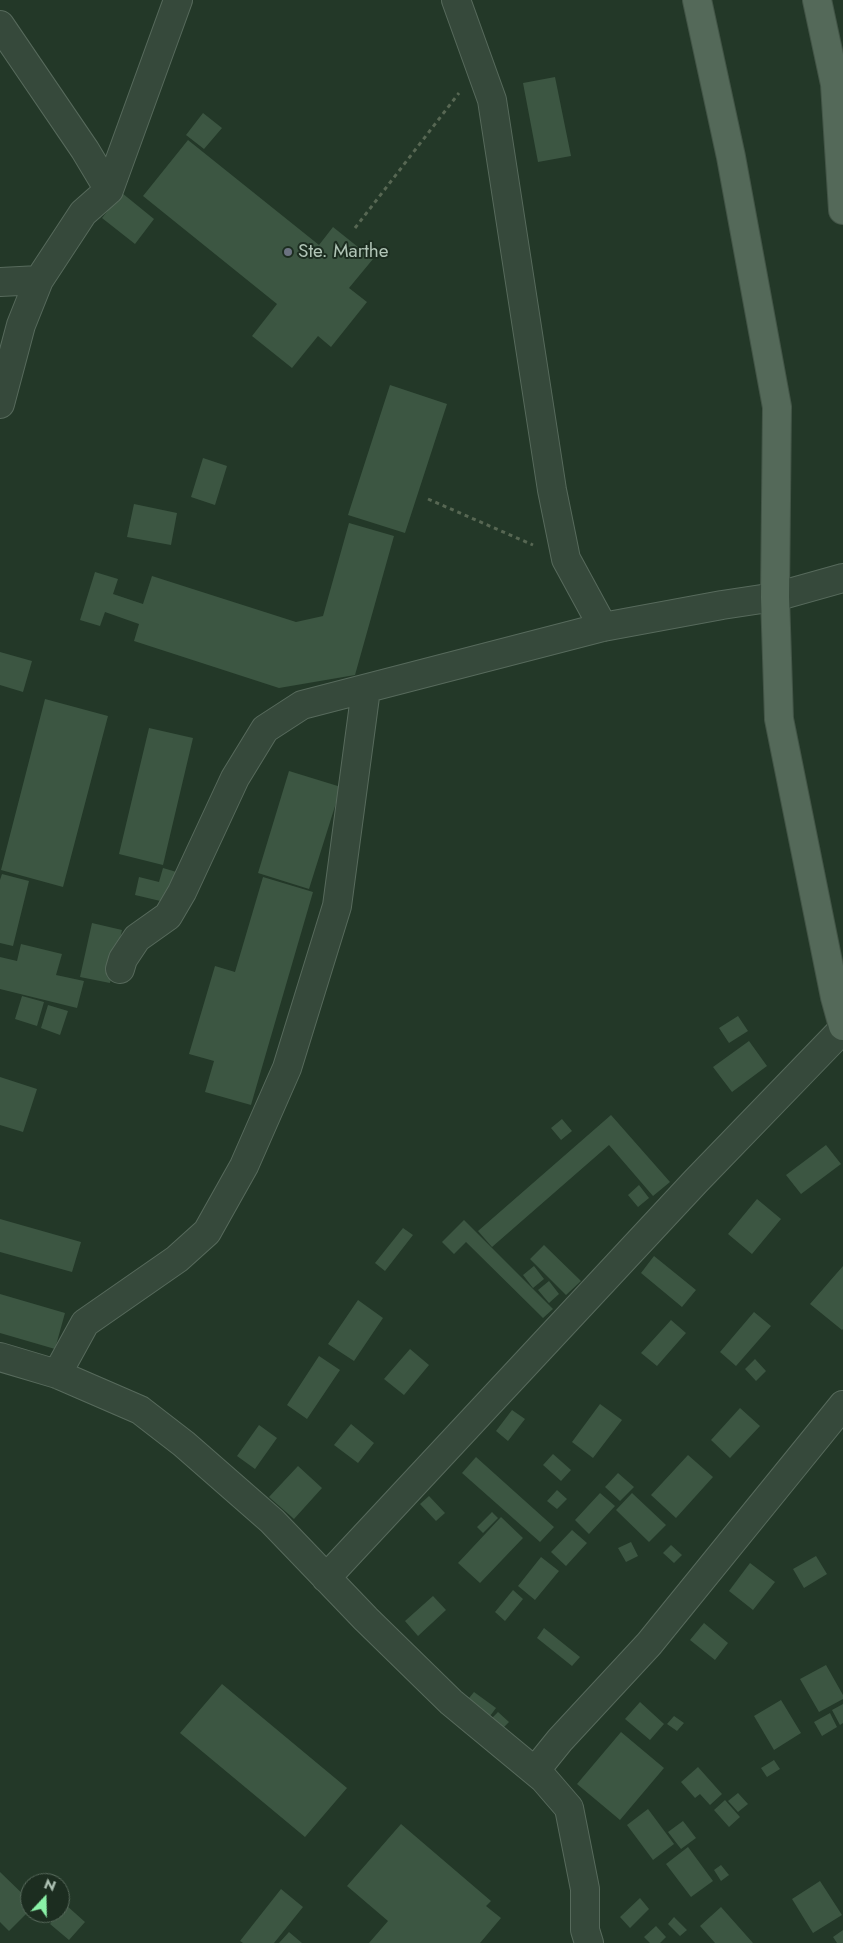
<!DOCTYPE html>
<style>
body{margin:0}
#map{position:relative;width:843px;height:1943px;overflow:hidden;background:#233828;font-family:Jost,sans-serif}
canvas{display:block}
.north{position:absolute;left:20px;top:1873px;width:50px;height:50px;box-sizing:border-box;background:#1c2d20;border:1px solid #586a5c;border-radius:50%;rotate:21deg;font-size:14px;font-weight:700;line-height:20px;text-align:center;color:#b1c5b7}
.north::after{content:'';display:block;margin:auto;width:18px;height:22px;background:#8af1a7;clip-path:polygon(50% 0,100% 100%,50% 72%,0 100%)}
</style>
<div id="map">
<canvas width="843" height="1943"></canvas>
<div class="north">N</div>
</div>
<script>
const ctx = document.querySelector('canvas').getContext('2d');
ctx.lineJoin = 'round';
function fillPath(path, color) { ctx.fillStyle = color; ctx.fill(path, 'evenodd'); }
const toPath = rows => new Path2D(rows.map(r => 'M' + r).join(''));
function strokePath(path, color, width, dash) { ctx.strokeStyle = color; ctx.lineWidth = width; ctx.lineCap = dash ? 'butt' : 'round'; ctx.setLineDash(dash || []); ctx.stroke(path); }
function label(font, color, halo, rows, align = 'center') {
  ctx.font = font + ' Jost,sans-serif'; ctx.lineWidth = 4; ctx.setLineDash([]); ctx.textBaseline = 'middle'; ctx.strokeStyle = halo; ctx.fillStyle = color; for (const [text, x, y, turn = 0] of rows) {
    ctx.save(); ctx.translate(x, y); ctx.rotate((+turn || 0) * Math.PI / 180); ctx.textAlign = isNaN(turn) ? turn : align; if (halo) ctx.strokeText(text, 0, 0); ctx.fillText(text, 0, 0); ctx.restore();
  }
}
fillPath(toPath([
 [555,77,571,156,538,162,523,83],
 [203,113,222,128,204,149,186,135],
 [188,140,319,245,333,227,373,259,349,288,367,302,331,347,318,336,292,368,252,336,277,304,143,196],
 [122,193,154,219,135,244,102,218],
 [390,385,447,404,405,533,348,515],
 [203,458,227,466,215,505,191,497],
 [134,504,177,513,171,545,127,537],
 [349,523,394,536,355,675,279,688,134,641,139,624,105,612,100,626,80,620,95,572,118,579,113,594,143,604,152,576,296,622,323,616],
 [0,652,32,661,23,692,0,685],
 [45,699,108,716,63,887,1,870],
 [149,728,193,738,163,865,119,854],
 [289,771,341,787,309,889,258,873],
 [163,868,180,873,173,904,135,895,139,877,159,882],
 [2,874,29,881,13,946,0,943,0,880],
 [263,877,313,892,251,1105,205,1092,214,1061,189,1054,215,966,235,972],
 [92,923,122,930,110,983,80,977],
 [21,944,62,954,56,975,84,981,77,1008,0,989,0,957,17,961],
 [22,996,44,1002,37,1026,15,1019],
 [48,1005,68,1011,60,1035,41,1028],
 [738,1016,748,1031,729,1043,719,1028],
 [749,1041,767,1066,732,1092,713,1067],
 [0,1077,37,1089,23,1132,0,1125],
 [611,1115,670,1182,653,1196,609,1145,492,1247,478,1231],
 [562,1119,572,1131,561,1140,551,1128],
 [826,1145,841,1164,801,1194,786,1175],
 [639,1185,649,1198,638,1207,628,1195],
 [757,1199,781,1219,752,1254,728,1234],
 [0,1219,81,1242,72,1272,0,1252],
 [464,1220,553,1309,543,1318,466,1242,454,1254,442,1242],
 [403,1228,413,1235,385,1271,375,1263],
 [544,1245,581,1281,566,1295,530,1259],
 [654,1256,696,1290,682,1307,641,1273],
 [534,1266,544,1279,533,1288,523,1275],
 [843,1266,843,1329,842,1330,810,1304],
 [549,1281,559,1294,549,1303,538,1290],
 [0,1294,65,1313,55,1349,0,1333],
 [358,1300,383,1318,354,1361,328,1344],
 [754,1312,771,1326,736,1366,720,1352],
 [671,1320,686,1333,657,1366,641,1353],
 [410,1349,429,1365,404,1395,384,1379],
 [319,1356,340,1370,307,1419,287,1405],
 [755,1359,766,1371,756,1381,745,1369],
 [600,1404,622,1420,593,1458,572,1442],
 [740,1408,760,1426,730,1458,711,1440],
 [512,1410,525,1419,508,1441,496,1431],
 [351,1424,374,1443,358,1463,334,1445],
 [259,1425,277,1438,255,1469,237,1456],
 [553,1454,571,1470,561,1481,543,1465],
 [688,1455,713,1477,676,1518,651,1495],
 [476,1457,554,1527,540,1542,462,1473],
 [298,1466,322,1488,294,1519,269,1497],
 [618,1473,634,1487,620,1501,605,1487],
 [557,1490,567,1499,557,1509,547,1501],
 [600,1493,615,1506,589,1534,575,1520],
 [632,1493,666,1525,649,1542,616,1510],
 [429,1496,445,1513,436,1521,420,1504],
 [492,1512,498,1518,483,1533,477,1527],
 [501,1517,523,1538,480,1583,458,1563],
 [572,1530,587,1543,566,1566,551,1552],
 [631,1542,638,1556,626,1562,618,1548],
 [671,1545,682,1555,674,1563,663,1553],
 [816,1556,827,1574,804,1588,793,1569],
 [541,1557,559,1571,535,1600,518,1586],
 [750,1563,775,1582,753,1610,729,1591],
 [513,1590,523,1599,505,1621,495,1612],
 [433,1596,446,1610,418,1636,405,1621],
 [704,1623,728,1643,715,1660,690,1640],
 [544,1628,580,1657,572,1666,537,1638],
 [826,1665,843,1695,843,1699,819,1712,800,1679],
 [222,1684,347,1788,305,1837,180,1733],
 [474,1692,496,1708,487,1720,465,1703],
 [781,1700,801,1733,774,1750,754,1716],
 [640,1702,664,1724,650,1740,625,1719],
 [843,1704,843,1723,840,1725,832,1710],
 [498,1712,509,1722,500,1731,489,1721],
 [830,1713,837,1727,822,1736,814,1722],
 [674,1716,684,1723,677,1731,667,1724],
 [621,1732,664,1768,620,1820,577,1784],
 [774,1760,780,1769,767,1777,761,1768],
 [698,1767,722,1794,710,1805,700,1794,695,1798,681,1782],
 [738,1793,748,1804,738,1812,728,1801],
 [725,1800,740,1817,729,1827,714,1810],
 [648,1809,674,1844,653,1860,627,1825],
 [683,1821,696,1838,681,1849,668,1832],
 [401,1824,491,1901,486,1906,501,1918,480,1943,369,1943,388,1921,347,1886],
 [688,1847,713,1881,691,1897,666,1864],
 [721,1865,729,1875,721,1881,714,1870],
 [0,1872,30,1901,30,1910,9,1931,0,1922],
 [820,1881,842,1915,813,1933,792,1899],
 [281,1889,303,1907,274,1943,243,1943,240,1941],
 [640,1898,649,1909,630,1928,620,1917],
 [66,1905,85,1922,69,1940,50,1924],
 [721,1907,753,1943,715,1943,700,1926],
 [674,1917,687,1930,680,1936,668,1924],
 [656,1926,666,1937,660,1943,650,1943,644,1937],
 [843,1930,843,1943,837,1943,833,1937],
 [289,1932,302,1943,279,1943]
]), '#3c5642');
const minor = toPath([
 [456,0,492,100,552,490,566,559,603,627],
 [0,25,85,150,109,190],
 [0,282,39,280],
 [0,404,21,325,39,280,83,213,109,190,178,0],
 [120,969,123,959,137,938,168,916,182,892,235,778,265,729,302,705,603,627,722,605,775,597,843,578],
 [0,1357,57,1374,140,1410,184,1444,272,1521,366,1619,451,1702,544,1779,569,1808,585,1889,585,1930,589,1943],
 [57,1374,85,1323,177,1259,207,1232,244,1166,287,1068,337,906,366,689],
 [326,1578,696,1181,843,1029],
 [535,1771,560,1740,649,1644,843,1405]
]);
const major = toPath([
 [697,0,731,157,777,407,775,597,779,719,835,997,843,1026],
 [817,0,835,84,843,210]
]);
strokePath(minor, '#576a5c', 30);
strokePath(major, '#435547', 30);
strokePath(toPath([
 [355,228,459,93],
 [428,499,533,545]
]), '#576753', 3, [4, 4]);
strokePath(minor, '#36493b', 28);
strokePath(major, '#546959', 28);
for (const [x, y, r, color] of [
 [288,252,5,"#6b7280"]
]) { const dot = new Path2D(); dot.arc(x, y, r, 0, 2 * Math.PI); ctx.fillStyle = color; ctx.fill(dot); strokePath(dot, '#1c2d20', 2); }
label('19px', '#b1c5b7', '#1c2d20', [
 ["Ste. Marthe",298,252]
], 'left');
</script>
